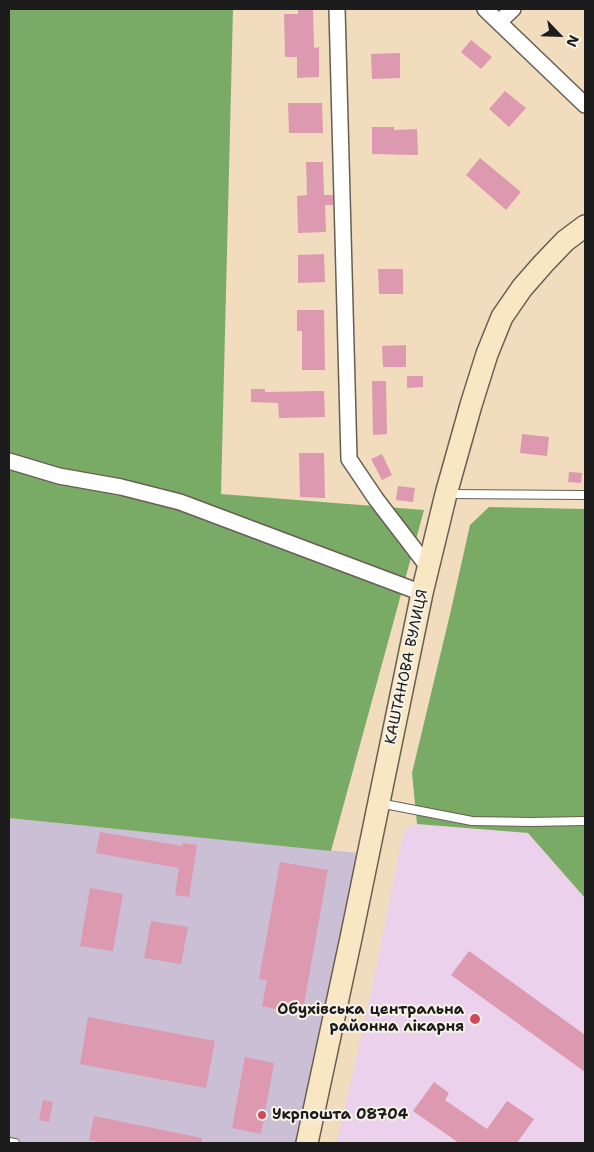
<!DOCTYPE html>
<meta charset="utf-8">
<style>
body{margin:0}
#map{position:relative;width:594px;height:1152px;overflow:hidden;background:#f1dcbd;font-family:"Shantell Sans",sans-serif}
canvas{display:block}
.frame{position:absolute;inset:0;border:10px solid #1c1c1c;pointer-events:none}
.north{position:absolute;left:534px;top:10px;width:50px;height:50px;-webkit-text-stroke:4px #f7f3e8;paint-order:stroke;rotate:114deg;font-size:14px;font-weight:700;line-height:20px;text-align:center;color:#1c1c1c}
.north::after{content:'';display:block;margin:auto;width:18px;height:22px;background:#1c1c1c;clip-path:polygon(50% 0,100% 100%,50% 72%,0 100%)}
</style>
<div id="map">
<canvas width="594" height="1152"></canvas>
<div class="frame"></div>
<div class="north">N</div>
</div>
<script>
const ctx = document.querySelector('canvas').getContext('2d');
ctx.lineJoin = 'round';
function fillPath(path, color) { ctx.fillStyle = color; ctx.fill(path, 'evenodd'); }
const toPath = rows => new Path2D(rows.map(r => 'M' + r).join(''));
function strokePath(path, color, width, dash) { ctx.strokeStyle = color; ctx.lineWidth = width; ctx.lineCap = dash ? 'butt' : 'round'; ctx.setLineDash(dash || []); ctx.stroke(path); }
function label(font, color, halo, rows, align = 'center') {
  ctx.font = font + ' "Shantell Sans",sans-serif'; ctx.lineWidth = 4; ctx.setLineDash([]); ctx.textBaseline = 'middle'; ctx.strokeStyle = halo; ctx.fillStyle = color; for (const [text, x, y, turn = 0] of rows) {
    ctx.save(); ctx.translate(x, y); ctx.rotate((+turn || 0) * Math.PI / 180); ctx.textAlign = isNaN(turn) ? turn : align; if (halo) ctx.strokeText(text, 0, 0); ctx.fillText(text, 0, 0); ctx.restore();
  }
}
fillPath(toPath([
 [417,824,528,833,585,898,585,1143,337,1143,375,974,401,843,404,833,410,826]
]), '#ebd1ec');
fillPath(toPath([
 [9,818,368,854,307,1143,9,1143]
]), '#cbbfd6');
fillPath(toPath([
 [9,9,233,9,221,494,424,510,331,851,9,818],
 [489,507,585,509,585,898,528,833,417,824,412,773,451,610,470,525]
]), '#7aab66');
fillPath(toPath([
 [298,9,313,9,314,48,319,47,319,77,297,78,297,57,285,57,284,14,298,14],
 [471,40,492,57,481,69,461,52],
 [400,53,400,78,372,79,371,54],
 [505,91,526,108,509,127,489,109],
 [288,103,322,103,323,133,289,133],
 [372,127,394,127,394,130,417,129,418,155,372,154],
 [480,158,521,192,506,210,466,175],
 [306,162,323,162,324,195,333,195,333,205,325,205,326,232,298,233,297,196,307,195],
 [324,254,325,282,298,283,298,255],
 [378,269,403,269,403,294,379,294],
 [297,310,324,310,325,370,302,370,302,331,297,331],
 [406,345,406,367,383,367,382,346],
 [407,376,423,376,423,387,407,388],
 [372,381,386,381,387,434,373,435],
 [251,389,265,389,265,392,324,391,325,417,279,418,278,403,251,402],
 [522,434,549,437,547,456,520,453],
 [299,453,324,453,325,498,300,497],
 [382,454,392,475,382,480,371,459],
 [569,472,582,473,581,483,568,482],
 [398,486,415,488,413,502,396,500],
 [100,832,182,846,183,843,197,845,189,897,175,895,179,868,96,853],
 [280,862,328,870,302,1015,262,1006,267,980,259,979],
 [90,888,123,894,113,951,80,946],
 [151,921,188,927,181,964,144,958],
 [469,951,585,1035,585,1072,451,975],
 [88,1017,215,1041,206,1088,80,1064],
 [245,1057,274,1063,261,1134,232,1128],
 [434,1082,449,1093,445,1100,487,1129,507,1101,534,1119,517,1143,459,1143,413,1111],
 [43,1100,53,1102,49,1122,39,1120],
 [94,1116,202,1138,202,1143,107,1143,89,1140]
]), '#dc99b0');
const service = toPath([
 [448,494,585,495],
 [379,803,472,821,531,822,585,821],
 [9,1142,15,1143]
]);
const minor = toPath([
 [337,9,349,459,376,499,428,567],
 [485,9,585,105],
 [499,22,513,9],
 [9,461,59,476,121,487,180,502,422,593]
]);
const secondary = toPath([
 [307,1143,351,938,422,593,446,494,471,405,487,354,502,317,522,288,543,264,565,241,585,226]
]);
strokePath(service, '#675f54', 10);
strokePath(minor, '#675f54', 18);
strokePath(secondary, '#675f54', 24);
strokePath(service, '#fff', 8);
strokePath(minor, '#fff', 15);
strokePath(secondary, '#f9e7c3', 21);
for (const [x, y, r, color] of [
 [475,1019,6,"#d1495b"],
 [262,1115,5,"#d1495b"]
]) { const dot = new Path2D(); dot.arc(x, y, r, 0, 2 * Math.PI); ctx.fillStyle = color; ctx.fill(dot); strokePath(dot, '#f7f3e8', 2); }
label('15px', '#1c1c1c', '#f7f3e8', [
 ["КАШТАНОВА ВУЛИЦЯ",407,667,-78]
]);
label('bold 15px', '#1c1c1c', '#f7f3e8', [
 ["Обухівська центральна",464,1010],
 ["районна лікарня",464,1027],
 ["Укрпошта 08704",272,1115,"left"]
], 'right');
</script>
